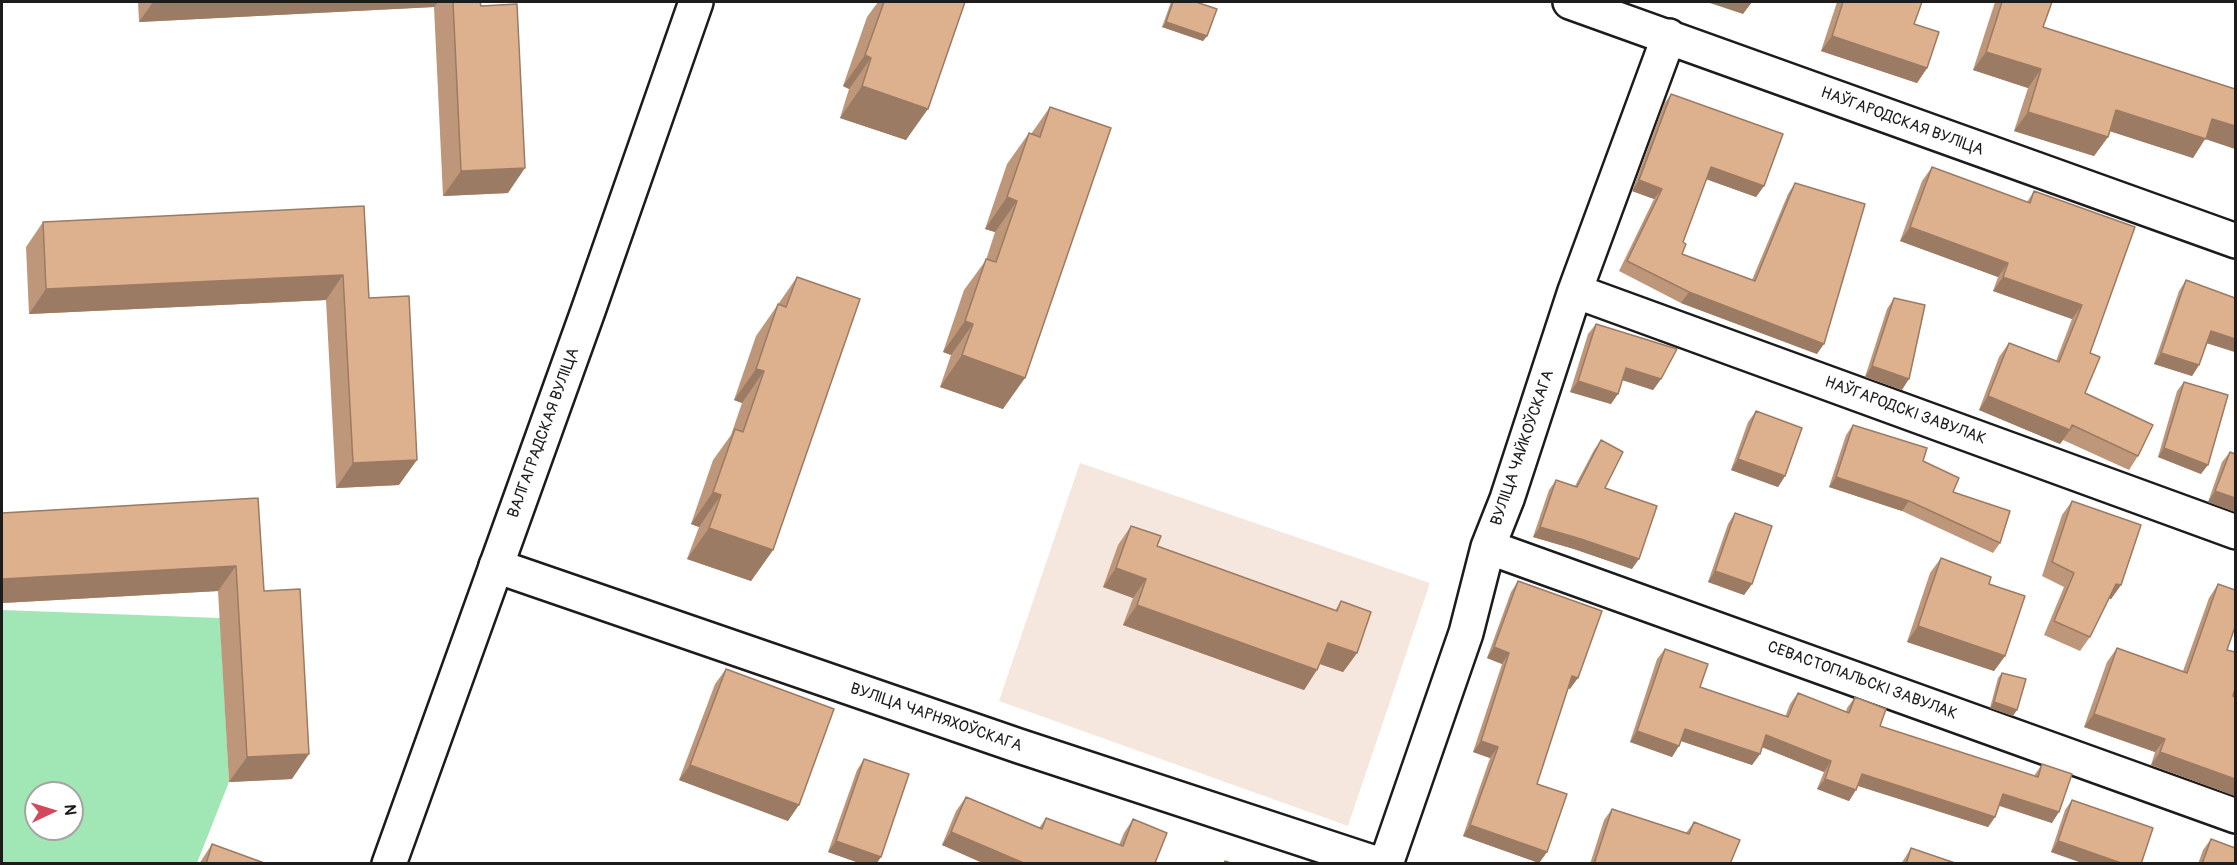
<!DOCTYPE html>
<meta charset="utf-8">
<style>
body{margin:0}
#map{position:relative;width:2237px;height:865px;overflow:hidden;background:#fff;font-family:Pangolin,sans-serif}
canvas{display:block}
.frame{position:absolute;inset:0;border:3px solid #1c1c1c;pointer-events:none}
.north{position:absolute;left:24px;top:781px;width:60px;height:60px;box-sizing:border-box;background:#fff;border:2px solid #a4a4a4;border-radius:50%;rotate:86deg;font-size:16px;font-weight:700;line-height:24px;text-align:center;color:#1c1c1c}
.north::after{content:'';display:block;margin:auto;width:21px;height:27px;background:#d1495b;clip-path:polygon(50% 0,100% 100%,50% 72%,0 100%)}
</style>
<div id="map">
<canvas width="2237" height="865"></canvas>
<div class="frame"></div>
<div class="north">N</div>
</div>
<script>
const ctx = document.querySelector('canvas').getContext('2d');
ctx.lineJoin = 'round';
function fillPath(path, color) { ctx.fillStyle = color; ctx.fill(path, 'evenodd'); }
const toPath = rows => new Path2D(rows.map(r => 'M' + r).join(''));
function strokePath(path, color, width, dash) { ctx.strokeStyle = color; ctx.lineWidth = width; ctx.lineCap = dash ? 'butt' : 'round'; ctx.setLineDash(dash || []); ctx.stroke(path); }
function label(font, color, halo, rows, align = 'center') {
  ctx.font = font + ' Pangolin,sans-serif'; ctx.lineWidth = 5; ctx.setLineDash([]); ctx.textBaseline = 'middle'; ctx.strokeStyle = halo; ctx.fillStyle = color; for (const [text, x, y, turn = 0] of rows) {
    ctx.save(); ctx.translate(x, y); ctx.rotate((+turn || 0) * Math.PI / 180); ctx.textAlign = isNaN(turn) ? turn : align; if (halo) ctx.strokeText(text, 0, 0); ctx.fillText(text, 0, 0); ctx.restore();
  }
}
fillPath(toPath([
 [1080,463,1430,583,1348,826,999,701]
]), '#f5e7dd');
fillPath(toPath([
 [2,610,220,618,229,782,197,863,2,863],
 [36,793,72,793,72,829,36,829]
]), '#a0e7b5');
const street = toPath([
 [1570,2,2236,241],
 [1575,291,2236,532],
 [1488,547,2236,816],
 [496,566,1019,746,1378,864],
 [1386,864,1466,633,1488,547,1507,499,1575,291,1669,36]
]);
const secondary = toPath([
 [389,864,588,311,696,2]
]);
strokePath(street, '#1c1c1c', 38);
strokePath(secondary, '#1c1c1c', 38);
strokePath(street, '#fff', 33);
strokePath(secondary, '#fff', 33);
fillPath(toPath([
 [138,2,480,2,508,193,443,196,434,7,139,22],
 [878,2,965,2,906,140,840,118,849,89,843,86,867,17],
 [1171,2,1196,2,1207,36,1203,41,1162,27],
 [1837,2,1922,2,1914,24,1927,68,1917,83,1821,51],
 [1995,2,2052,2,2043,27,2205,139,2193,158,2110,131,2108,137,2094,156,2014,131,2028,88,1973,70],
 [1671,94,1764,186,1756,197,1706,179,1683,242,1682,254,1752,280,1788,194,1795,183,1817,354,1681,303,1619,271,1654,199,1632,191,1664,104],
 [1050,107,1003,409,940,387,951,355,943,352,964,290,986,260,995,232,985,229,1007,164,1029,133,1031,134],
 [1932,167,2027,202,2034,191,2135,227,2090,353,2085,393,2138,456,2129,470,2063,440,2060,444,1979,410,1999,357,2009,343,2056,361,2072,319,1993,291,1998,277,1900,241,1922,181],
 [364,206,369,298,399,485,336,488,326,300,29,314,26,247,43,222],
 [797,277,773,550,751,581,687,559,699,527,691,524,713,460,731,435,742,403,734,400,756,336],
 [2186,280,2235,298,2235,352,2207,343,2199,365,2192,376,2154,364,2179,291],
 [1894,298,1902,390,1865,377,1887,309],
 [1596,324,1661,379,1653,390,1622,380,1611,404,1570,392,1588,334],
 [2184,382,2201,474,2158,457,2177,391],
 [1756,411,1785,476,1778,487,1731,470,1748,422],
 [1853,425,1923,461,2000,543,1993,553,1902,511,1829,487,1846,435],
 [1601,440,1605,488,1632,569,1574,549,1533,537,1549,490,1556,480,1575,486,1594,450],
 [2230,452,2235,454,2235,512,2208,502,2222,462],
 [258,498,264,591,292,779,229,782,218,591,2,603,2,513],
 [2072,501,2121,585,2111,599,2109,599,2090,637,2080,651,2044,635,2064,587,2042,576,2062,515],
 [1735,513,1752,584,1744,595,1708,582,1728,524],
 [1131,526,1157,546,1335,611,1341,601,1357,653,1343,672,1320,664,1304,690,1123,625,1133,598,1103,587,1118,545],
 [1941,558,1989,584,2005,656,1994,671,1907,642,1930,573],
 [1518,581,1570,689,1568,688,1537,784,1547,852,1539,863,1463,836,1490,758,1473,752,1502,664,1487,658,1511,592],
 [2218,584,2233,696,2235,697,2235,796,2151,765,2155,752,2084,727,2107,662,2117,648,2183,671,2209,598],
 [1665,649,1700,687,1785,717,1790,704,1798,693,1846,712,1847,708,1855,697,1880,726,2034,776,2042,764,2052,823,1999,806,1995,817,1988,827,1858,786,1849,801,1817,789,1824,772,1762,747,1760,754,1752,765,1681,741,1672,757,1630,742,1657,659],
 [726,669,788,821,679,780,715,684],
 [2002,673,2013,716,1990,708,1998,678],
 [864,759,881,857,876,864,862,864,828,852,857,770],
 [966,797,1039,828,1046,818,1119,845,1124,833,1133,819,1155,863,1157,864,985,864,942,845,956,811],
 [2072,800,2141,864,2085,864,2051,852,2065,810],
 [1612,809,1686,833,1694,822,1730,864,1590,864,1604,820],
 [2211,839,2235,864,2198,864,2203,850],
 [212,844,206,864,199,864],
 [1911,848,1958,864,1901,864]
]), '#be977a');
fillPath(toPath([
 [153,2,438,2,434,7,139,22],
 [1707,2,1752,2,1743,14],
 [1166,22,1207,36,1203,41,1162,27],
 [1832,36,1927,68,1917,83,1821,51],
 [1986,52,2041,69,2028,88,1973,70],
 [865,55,871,58,849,89,843,86],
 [862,86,928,109,906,140,840,118],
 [2116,110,2212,119,2235,126,2235,149,2205,139,2193,158,2103,129],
 [2028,112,2108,137,2094,156,2014,131],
 [1711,167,1764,186,1756,197,1703,178],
 [525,168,508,193,443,196,461,171],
 [1639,180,1662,189,1654,199,1632,191],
 [1007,197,1017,201,995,232,985,229],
 [1910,227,2008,263,1998,277,1900,241],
 [343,275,326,300,29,314,46,289],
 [2003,277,2082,305,2072,319,1993,291],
 [1689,292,1824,344,1817,354,1681,303],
 [965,321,973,324,951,355,943,352],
 [2211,331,2235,339,2235,352,2203,342],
 [2161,353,2199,365,2192,376,2154,364],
 [962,355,1025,378,1003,409,940,387],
 [1872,366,1909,379,1902,390,1865,377],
 [1626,368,1661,379,1653,390,1619,379],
 [756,369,764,371,742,403,734,400],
 [1578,381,1618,394,1611,404,1570,392],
 [1988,396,2070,430,2060,444,1979,410],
 [2164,448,2208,465,2201,474,2158,457],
 [1738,459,1785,476,1778,487,1731,470],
 [417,460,399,485,336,488,353,463],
 [1836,477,1909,501,1902,511,1829,487],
 [2215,491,2235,498,2235,512,2208,502],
 [713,492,721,495,699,527,691,524],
 [1540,527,1581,539,1639,559,1632,569,1574,549,1533,537],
 [709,528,773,550,751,581,687,559],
 [236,566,218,591,2,603,2,579],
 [1116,568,1146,579,1133,598,1103,587],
 [1715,571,1752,584,1744,595,1708,582],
 [2116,584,2121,585,2111,599,2106,598],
 [1137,605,1317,670,1304,690,1123,625],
 [1918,626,2005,656,1994,671,1907,642],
 [1328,643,1357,653,1343,672,1314,662],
 [1494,647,1509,653,1502,664,1487,658],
 [1572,676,1578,678,1570,689,1565,687],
 [1994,702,2017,710,2013,716,1990,708],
 [2094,714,2165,739,2155,752,2084,727],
 [1685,729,1760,754,1752,765,1678,740],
 [1637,731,1679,746,1672,757,1630,742],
 [1766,735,1831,761,1824,772,1759,746],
 [1481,741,1498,747,1490,758,1473,752],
 [2160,752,2235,779,2235,796,2151,765],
 [309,754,292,779,229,782,247,757],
 [690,765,799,805,788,821,679,780],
 [1862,774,1995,817,1988,827,1855,785],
 [1825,779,1856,790,1849,801,1817,789],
 [2003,794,2059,812,2052,823,1995,804],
 [1470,825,1547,852,1539,863,1463,836],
 [951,832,1026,864,985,864,942,845],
 [836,841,881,857,876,864,862,864,828,852],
 [2058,841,2124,864,2085,864,2051,852]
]), '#9b7b63');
const building = toPath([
 [453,2,480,2,481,6,517,4,525,168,461,171,453,2],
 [884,2,965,2,928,109,862,86,871,58,865,55,884,2],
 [1173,2,1196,2,1217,9,1207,36,1166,22,1173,2],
 [1843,2,1922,2,1914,24,1939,32,1927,68,1832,36,1843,2],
 [2002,2,2052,2,2043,27,2235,89,2235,126,2212,119,2206,139,2116,110,2108,137,2028,112,2041,69,1986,52,2002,2],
 [1671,94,1783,134,1764,186,1711,167,1683,242,1686,244,1682,254,1755,281,1795,183,1865,204,1824,344,1689,292,1627,261,1662,189,1639,180,1671,94],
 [1050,107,1111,128,1025,378,962,355,973,324,965,321,986,259,996,262,1017,201,1007,197,1029,133,1040,137,1050,107],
 [1932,167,2030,203,2034,191,2135,227,2090,353,2100,357,2085,393,2153,425,2138,456,2072,425,2070,430,1988,396,2009,343,2059,362,2082,305,2003,277,2008,263,1910,227,1932,167],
 [364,206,369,298,409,296,417,460,353,463,343,275,46,289,43,222,364,206],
 [797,277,860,299,773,550,709,528,721,495,713,492,735,429,743,432,764,371,756,369,778,304,786,307,797,277],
 [2186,280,2235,298,2235,339,2211,331,2199,365,2161,353,2186,280],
 [1894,298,1925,305,1909,379,1872,366,1894,298],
 [1596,324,1677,349,1661,379,1626,368,1618,394,1578,381,1596,324],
 [2184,382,2228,395,2208,465,2164,448,2184,382],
 [1756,411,1802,428,1785,476,1738,459,1756,411],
 [1853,425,1927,448,1923,461,1959,478,1953,492,2010,511,2000,543,1909,501,1836,477,1853,425],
 [1601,440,1623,452,1605,488,1657,506,1639,559,1581,539,1540,527,1556,480,1577,487,1601,440],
 [2230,452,2235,454,2235,498,2215,491,2230,452],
 [258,498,264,591,300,589,309,754,247,757,236,566,2,579,2,513,258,498],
 [2072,501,2141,525,2121,585,2116,584,2090,637,2054,621,2074,573,2052,562,2072,501],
 [1735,513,1772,526,1752,584,1715,571,1735,513],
 [1131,526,1161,536,1157,546,1337,611,1341,601,1371,612,1357,653,1328,643,1317,670,1137,605,1146,579,1116,568,1131,526],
 [1941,558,1991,577,1989,584,2025,596,2005,656,1918,626,1941,558],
 [1518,581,1602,611,1578,678,1572,676,1537,784,1567,794,1547,852,1470,825,1498,747,1481,741,1509,653,1494,647,1518,581],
 [2218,584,2235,590,2235,627,2227,650,2235,652,2235,689,2233,696,2235,697,2235,779,2160,752,2165,739,2094,714,2117,648,2187,673,2218,584],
 [1665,649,1708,664,1700,687,1788,717,1798,693,1849,713,1855,697,1886,709,1880,726,2038,777,2042,764,2072,774,2059,812,2003,794,1995,817,1862,774,1856,790,1825,779,1831,761,1766,735,1760,754,1685,729,1679,746,1637,731,1665,649],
 [726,669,834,709,799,805,690,765,726,669],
 [2002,673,2026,679,2017,710,1994,702,2002,673],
 [864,759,909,774,881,857,836,841,864,759],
 [966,797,1042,829,1046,818,1123,846,1133,819,1167,833,1155,863,1157,864,1026,864,951,832,966,797],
 [2072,800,2153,828,2141,864,2124,864,2058,841,2072,800],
 [1612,809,1689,834,1694,822,1740,840,1730,864,1594,864,1612,809],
 [2211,839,2235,848,2235,864,2202,864,2211,839],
 [212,844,267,864,206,864,212,844],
 [1911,848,1958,864,1906,864,1911,848],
 [1225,861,1234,864,1224,864,1225,861]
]);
fillPath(building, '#ddb08e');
strokePath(building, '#9b7b63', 1.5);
label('16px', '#1c1c1c', '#fff', [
 ["НАЎГАРОДСКАЯ ВУЛІЦА",1902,122,20],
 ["НАЎГАРОДСКІ ЗАВУЛАК",1905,411,20],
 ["ВАЛГАГРАДСКАЯ ВУЛІЦА",544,433,-70],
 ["ВУЛІЦА ЧАЙКОЎСКАГА",1523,448,-71],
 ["СЕВАСТОПАЛЬСКІ ЗАВУЛАК",1862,681,20],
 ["ВУЛІЦА ЧАРНЯХОЎСКАГА",936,718,19]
]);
</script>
